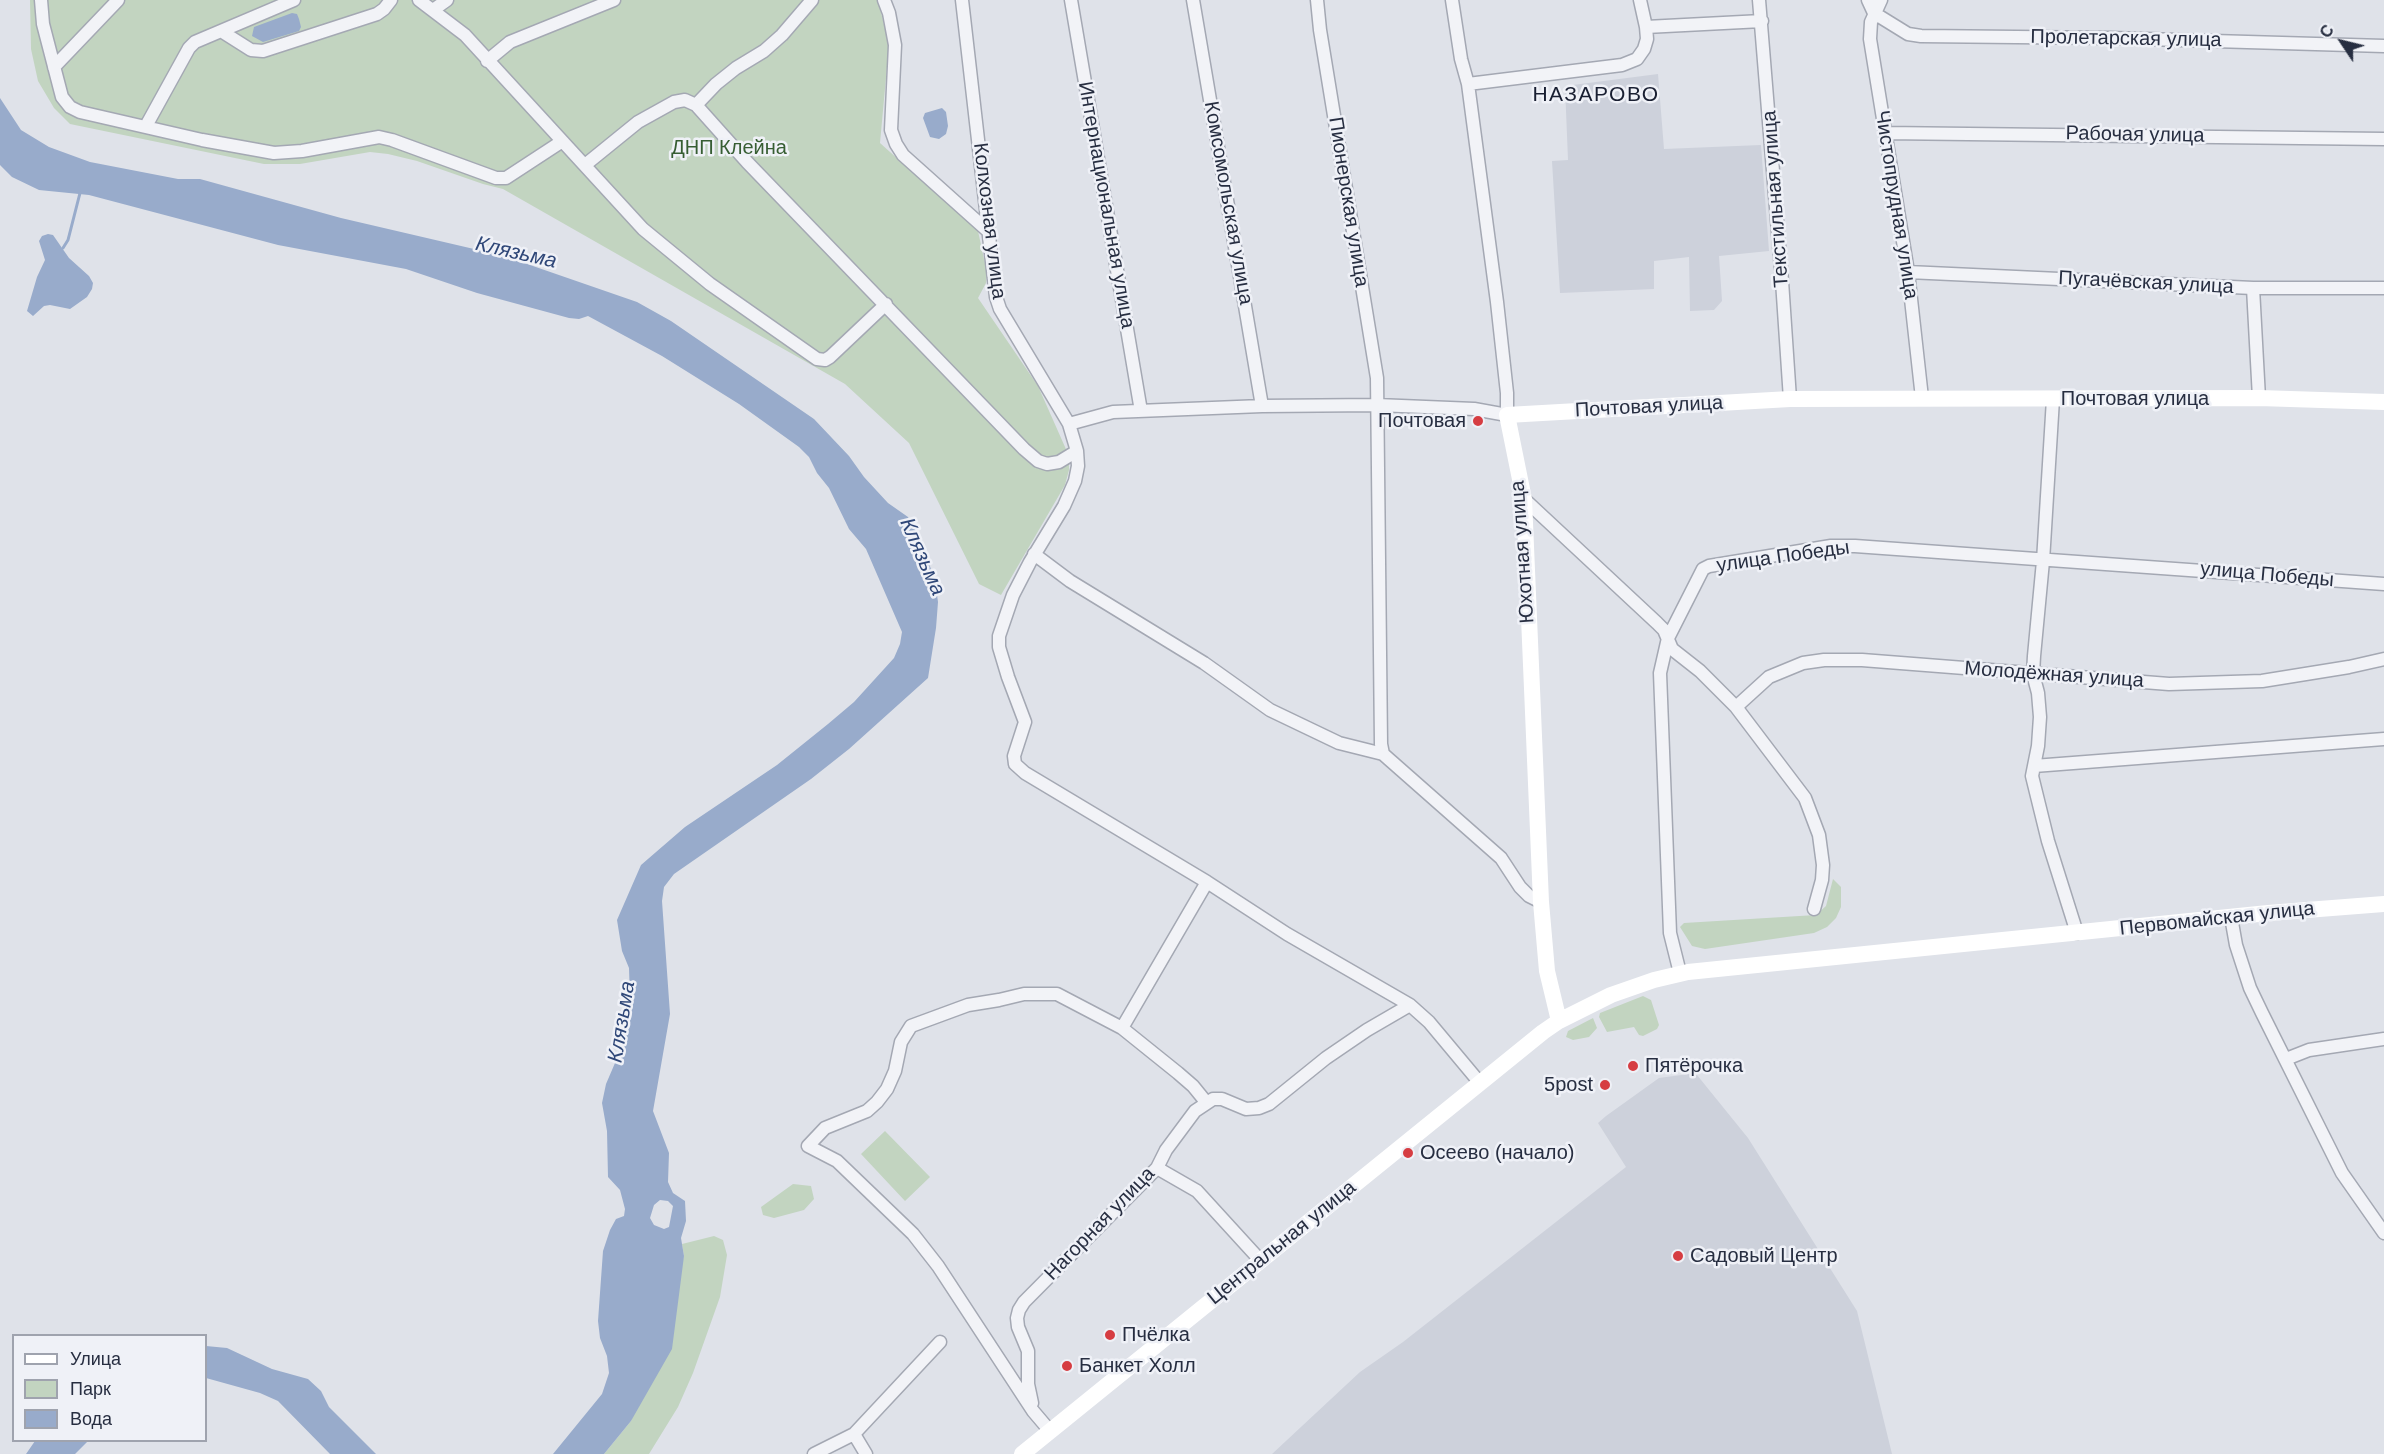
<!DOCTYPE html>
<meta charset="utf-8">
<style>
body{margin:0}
#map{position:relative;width:2384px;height:1454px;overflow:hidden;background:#dfe2e9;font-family:Arial,sans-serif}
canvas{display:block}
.legend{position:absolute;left:12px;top:1334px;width:195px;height:108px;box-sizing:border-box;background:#eff1f7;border:2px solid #9fa3ae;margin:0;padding:8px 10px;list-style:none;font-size:18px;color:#272e41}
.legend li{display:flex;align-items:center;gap:12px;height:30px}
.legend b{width:30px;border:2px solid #9fa3ae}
.north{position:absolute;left:2312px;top:12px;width:60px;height:60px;-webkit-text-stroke:4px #eff1f7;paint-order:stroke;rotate:305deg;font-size:16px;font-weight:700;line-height:24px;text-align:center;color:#272e41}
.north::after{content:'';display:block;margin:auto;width:21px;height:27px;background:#272e41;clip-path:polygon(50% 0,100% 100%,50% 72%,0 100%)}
</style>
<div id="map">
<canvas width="2384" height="1454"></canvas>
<ul class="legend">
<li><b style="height:8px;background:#fff"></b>Улица</li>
<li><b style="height:16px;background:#c2d4c0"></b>Парк</li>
<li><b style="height:16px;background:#98abcb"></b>Вода</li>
</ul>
<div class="north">С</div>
</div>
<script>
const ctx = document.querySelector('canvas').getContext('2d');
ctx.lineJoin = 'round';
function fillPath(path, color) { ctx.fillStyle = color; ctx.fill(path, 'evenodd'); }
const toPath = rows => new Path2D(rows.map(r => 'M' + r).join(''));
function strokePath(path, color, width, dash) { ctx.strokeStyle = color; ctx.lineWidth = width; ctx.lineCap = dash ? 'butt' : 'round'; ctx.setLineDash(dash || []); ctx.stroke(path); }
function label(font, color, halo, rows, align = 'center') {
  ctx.font = font + ' Arial,sans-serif'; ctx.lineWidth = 5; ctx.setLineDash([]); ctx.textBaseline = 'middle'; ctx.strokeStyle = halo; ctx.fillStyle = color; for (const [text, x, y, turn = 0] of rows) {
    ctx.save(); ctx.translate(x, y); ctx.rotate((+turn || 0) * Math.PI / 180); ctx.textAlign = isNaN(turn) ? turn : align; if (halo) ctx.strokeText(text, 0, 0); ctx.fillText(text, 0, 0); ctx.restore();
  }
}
fillPath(toPath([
 [1658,74,1664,149,1761,145,1769,251,1719,256,1722,301,1714,310,1690,311,1689,257,1654,261,1654,289,1560,293,1552,161,1568,160,1565,86],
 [1689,1074,1697,1075,1748,1138,1857,1311,1892,1454,1272,1454,1360,1372,1403,1342,1626,1167,1598,1123,1606,1116,1659,1078]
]), '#cdd1db');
fillPath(toPath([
 [30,0,878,0,889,45,880,143,978,231,987,273,986,283,978,298,1038,386,1069,456,1069,470,1065,485,1001,595,979,584,909,443,845,384,503,189,483,184,417,161,388,154,370,152,300,164,264,164,70,124,54,108,38,81,31,49],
 [1833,879,1841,887,1841,907,1836,918,1827,927,1814,933,1705,949,1692,946,1680,927,1684,923,1816,915,1826,906],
 [1643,996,1651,1000,1659,1025,1657,1029,1643,1036,1639,1035,1634,1027,1607,1032,1599,1017,1600,1013],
 [1593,1018,1597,1028,1589,1037,1573,1040,1566,1037,1568,1031],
 [885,1131,930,1177,905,1201,861,1154],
 [793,1184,811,1186,814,1199,804,1210,774,1218,763,1215,761,1207],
 [714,1236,723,1240,727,1255,720,1297,693,1373,678,1407,649,1454,604,1454,631,1421,684,1256,682,1244]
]), '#c2d4c0');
fillPath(toPath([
 [292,13,297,14,299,19,301,27,299,31,263,42,252,36,254,27],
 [0,98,21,130,49,147,90,162,178,179,200,179,341,218,504,256,637,302,671,321,814,419,849,456,864,477,888,503,908,517,921,540,935,581,938,602,936,628,928,678,849,749,811,779,674,874,664,887,662,901,670,1014,653,1111,669,1153,668,1182,673,1193,685,1201,686,1221,681,1238,684,1256,672,1349,631,1421,604,1454,553,1454,602,1394,609,1373,607,1356,600,1338,598,1321,603,1251,610,1230,616,1219,624,1216,625,1209,620,1190,608,1177,607,1131,602,1103,606,1084,615,1063,623,1037,630,998,629,968,622,951,617,920,641,865,685,827,777,765,828,724,854,702,894,658,900,644,902,632,866,549,849,529,829,488,817,473,809,457,799,447,739,404,662,356,588,316,579,319,569,318,477,293,406,269,278,245,89,195,39,190,12,177,0,165],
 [660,1200,668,1201,673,1206,669,1227,664,1229,654,1225,650,1218,654,1205],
 [942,108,946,112,948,126,946,134,939,139,930,137,923,118,925,113],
 [48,234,53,235,69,258,89,276,93,283,92,289,87,297,70,309,50,305,44,306,33,316,27,311,37,277,45,260,39,241,42,236],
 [206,1346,227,1348,272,1369,308,1379,321,1391,329,1407,376,1454,330,1454,278,1401,260,1393,206,1378],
 [35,1441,35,1440,88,1441,75,1454,26,1454]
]), '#98abcb');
strokePath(toPath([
 [63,248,68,240,80,193]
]), '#98abcb', 3);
const street = toPath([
 [41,0,43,24,62,97,70,107,80,112,202,140,274,153,302,151,379,137,392,140,496,178,506,178,561,142],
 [419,0,465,35,643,229,710,284,817,359,825,360,830,357,886,304],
 [884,0,889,13,895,45,891,130,896,144,903,155,989,232],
 [962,0,996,297,1000,309,1069,424,1077,451,1078,466,1075,481,1064,506,1030,562,1013,595,999,636,999,647,1008,677,1025,722,1014,756,1015,764,1025,773,1207,882,1287,934,1410,1005,1429,1022,1480,1083],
 [1071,0,1141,411],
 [1193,0,1262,406],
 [1317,0,1320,30,1377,378,1381,744,1383,754,1501,858,1520,887,1529,896,1541,902],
 [1640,0,1646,27],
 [1759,0,1782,281,1790,399],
 [1868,0,1874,13,1908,34,1921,36,2111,38,2384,46],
 [1881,0,1871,22,1870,39,1908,272,1922,398],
 [433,10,447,0],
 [221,31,251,50,263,51,377,14,384,9,391,0],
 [487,61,510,42,614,0],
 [54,67,118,0],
 [1468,84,1622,65,1637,59,1644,49,1647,39,1646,27,1762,21],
 [696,105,716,84,736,68,764,51,782,35,812,0],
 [146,126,189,48,195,42,294,0],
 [1885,133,2384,139],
 [585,165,638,122,674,102,685,100,696,105,747,162,1024,449,1038,461,1047,464,1059,462,1077,451],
 [1908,272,2253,288,2384,288],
 [2253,288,2259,398],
 [2053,399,2043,561,2034,656,2033,674,2038,693,2040,717,2038,746,2032,776,2048,841,2077,933],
 [1069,424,1113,412,1262,406,1377,405,1474,409,1507,415,1507,393,1497,302,1468,84,1461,59,1452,0],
 [1524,499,1657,623,1664,630,1672,649,1700,671,1736,707,1805,798,1819,835,1823,865,1822,880,1814,909],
 [1034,554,1070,581,1204,663,1270,710,1339,743,1383,754],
 [1736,707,1769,677,1803,663,1824,660,1862,660,2169,684,2262,681,2349,667,2384,659],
 [2034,766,2384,739],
 [2231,917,2236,945,2250,988,2262,1013,2342,1173,2384,1233],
 [1680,973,1670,933,1660,673,1668,638,1703,569,1709,566,1831,546,1855,546,2384,584],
 [1122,1028,1207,882],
 [2286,1059,2309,1050,2384,1039],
 [1157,1168,1197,1191,1260,1260],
 [1032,1403,1028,1384,1028,1351,1018,1327,1017,1318,1019,1310,1024,1302,1157,1168,1166,1150,1195,1111,1213,1099,1222,1099,1246,1109,1259,1108,1269,1104,1326,1058,1367,1030,1410,1005],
 [1050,1431,1033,1411,938,1266,913,1234,837,1161,808,1146,825,1128,867,1111,877,1102,887,1089,895,1071,901,1042,911,1026,968,1005,999,1000,1024,994,1057,994,1122,1028,1178,1073,1193,1086,1206,1102],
 [854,1434,866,1454],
 [814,1454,854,1434,940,1342]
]);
strokePath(street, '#a4a8b3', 15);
strokePath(street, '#f2f3f7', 12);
strokePath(toPath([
 [1559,1021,1547,971,1541,902,1524,499,1507,415,1790,399,2259,398,2384,402],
 [1022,1454,1543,1032,1559,1021,1611,995,1654,980,1688,972,2268,913,2384,904]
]), '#fff', 16);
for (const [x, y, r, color] of [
 [1478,421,6,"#d63d42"],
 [1633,1066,6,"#d63d42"],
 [1605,1085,6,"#d63d42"],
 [1408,1153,6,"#d63d42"],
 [1678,1256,6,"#d63d42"],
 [1110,1335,6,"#d63d42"],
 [1067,1366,6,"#d63d42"]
]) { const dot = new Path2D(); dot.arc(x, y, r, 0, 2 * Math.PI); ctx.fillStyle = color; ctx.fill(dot); strokePath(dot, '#eff1f7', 2); }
label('20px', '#272e41', '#eff1f7', [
 ["Пролетарская улица",2126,39,1],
 ["Рабочая улица",2135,135,1],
 ["Текстильная улица",1776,199,-94],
 ["Пионерская улица",1348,202,81],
 ["Комсомольская улица",1228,203,80],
 ["Интернациональная улица",1106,205,80],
 ["Чистопрудная улица",1896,205,81],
 ["Колхозная улица",989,221,83],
 ["Пугачёвская улица",2146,283,3],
 ["Почтовая улица",2135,399],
 ["Почтовая улица",1649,407,-3],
 ["Юхотная улица",1523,552,-94],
 ["улица Победы",1783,557,-8],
 ["улица Победы",2267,575,5],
 ["Молодёжная улица",2054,675,4],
 ["Первомайская улица",2217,919,-6],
 ["Нагорная улица",1100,1224,-46],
 ["Центральная улица",1282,1243,-39]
]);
label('20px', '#375e33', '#eff1f7', [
 ["ДНП Клейна",729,148]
]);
label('20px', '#272e41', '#eff1f7', [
 ["Почтовая",1466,421,"right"],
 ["Пятёрочка",1645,1066],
 ["5post",1593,1085,"right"],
 ["Осеево (начало)",1420,1153],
 ["Садовый Центр",1690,1256],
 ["Пчёлка",1122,1335],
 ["Банкет Холл",1079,1366]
], 'left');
ctx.letterSpacing = '1.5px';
label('21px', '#191f32', '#eff1f7', [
 ["НАЗАРОВО",1596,95]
]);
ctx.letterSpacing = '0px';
label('italic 21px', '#2f4778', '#eff1f7', [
 ["Клязьма",516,253,13],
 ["Клязьма",922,557,66],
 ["Клязьма",622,1022,-81]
]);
</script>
